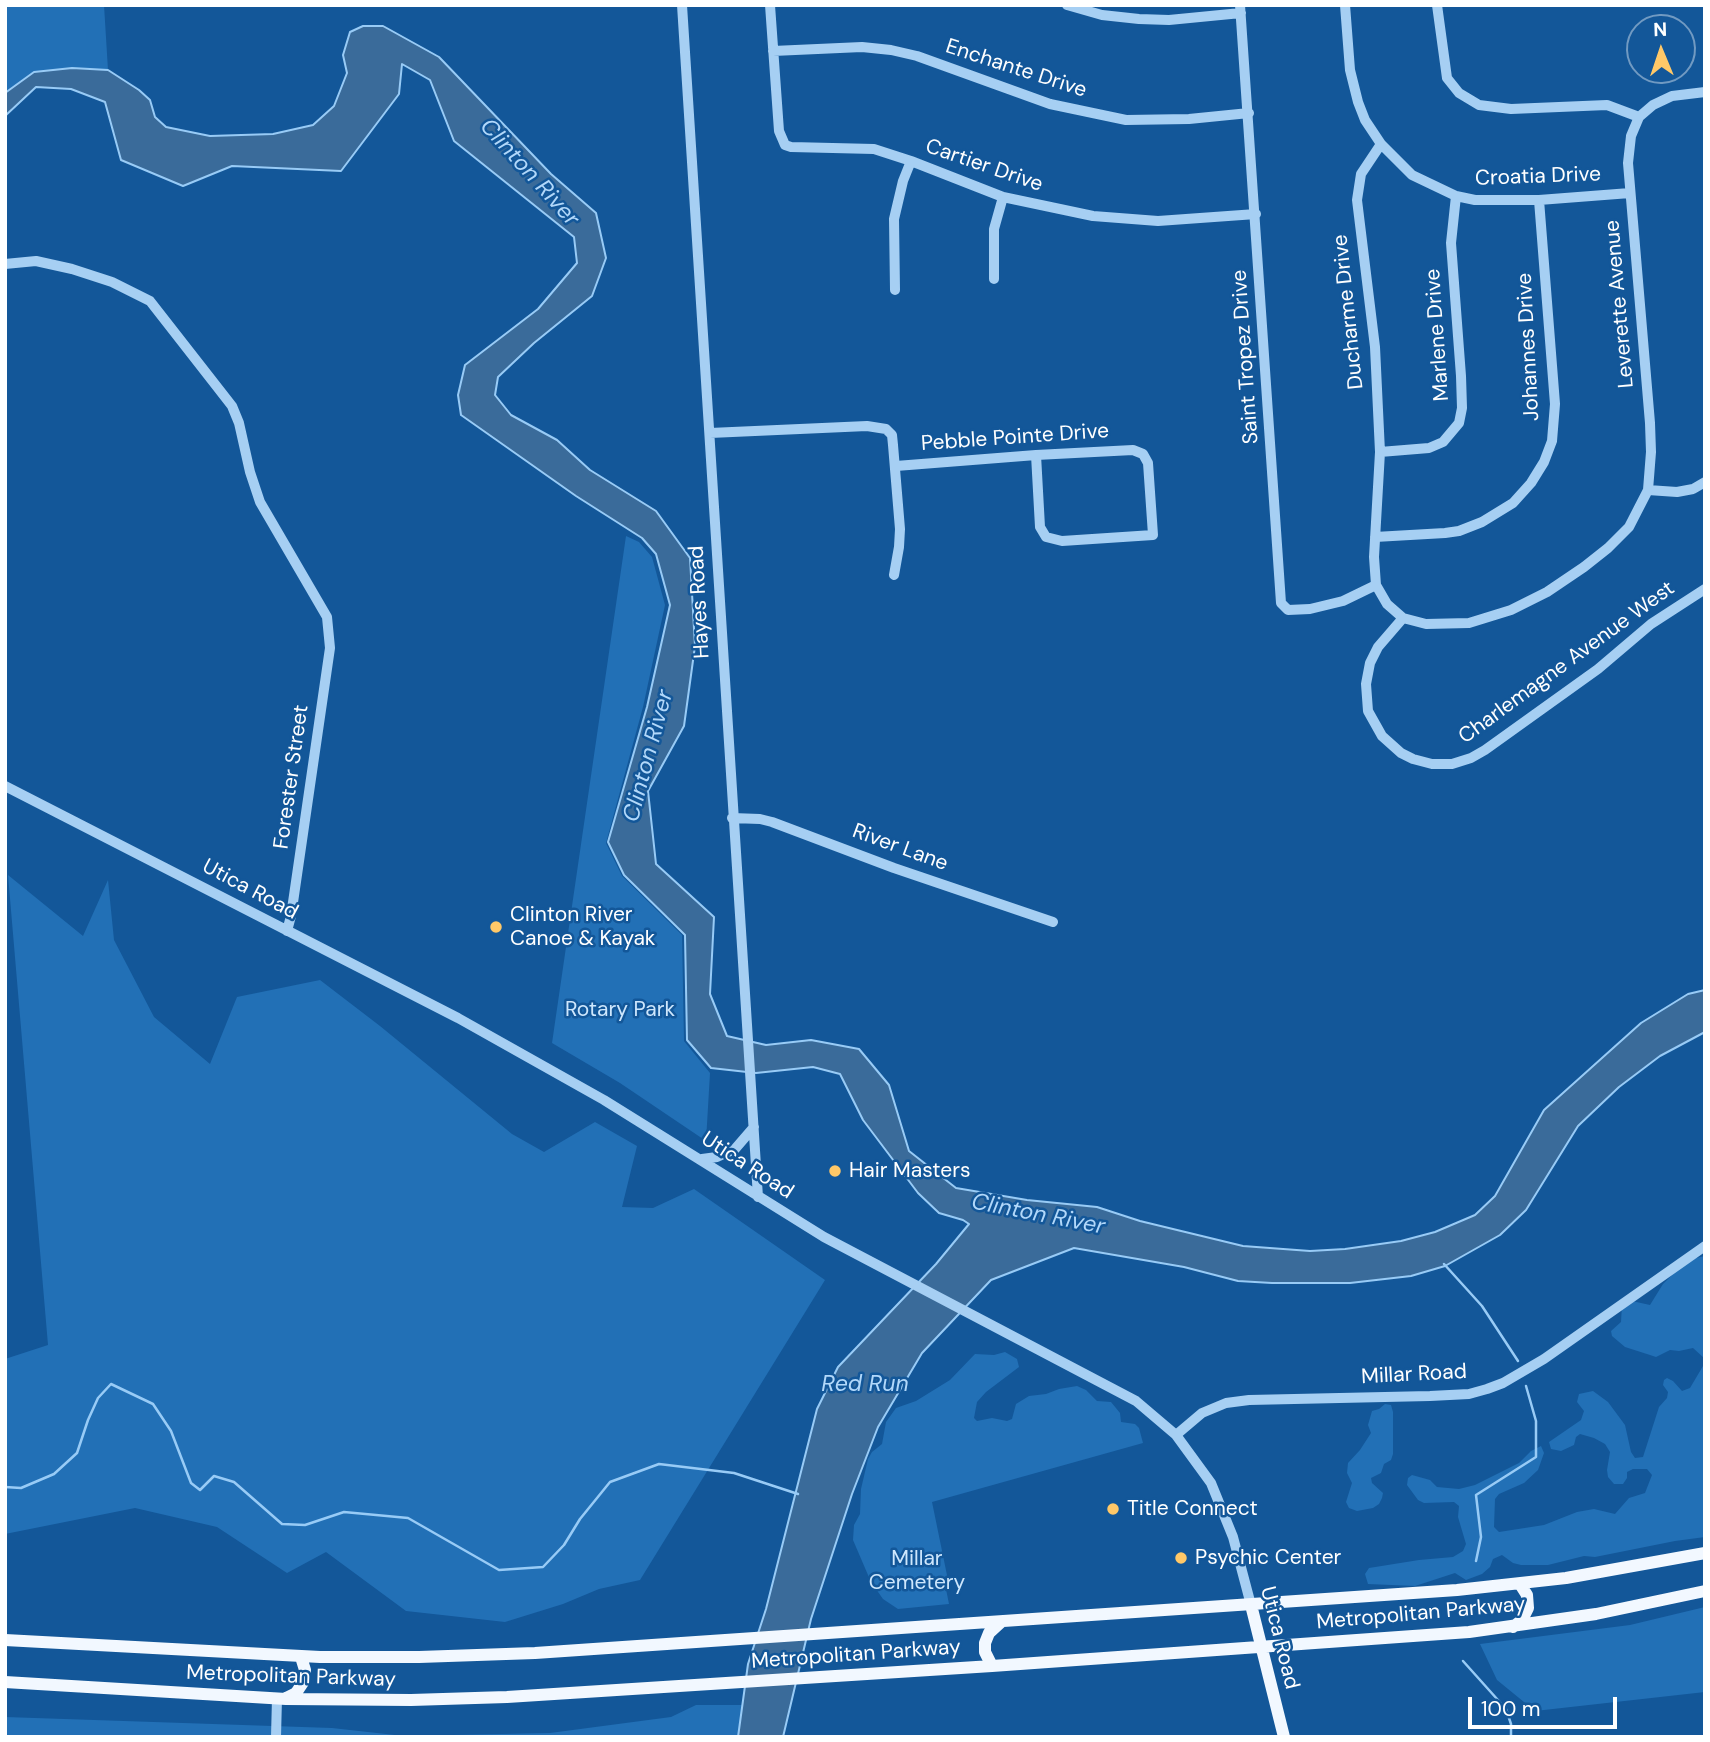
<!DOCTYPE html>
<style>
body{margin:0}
#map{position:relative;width:1710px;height:1742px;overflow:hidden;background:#135799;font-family:"DM Sans",sans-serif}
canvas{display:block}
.frame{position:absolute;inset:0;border:7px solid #fff;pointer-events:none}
.north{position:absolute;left:1626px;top:14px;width:70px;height:70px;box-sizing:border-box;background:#135799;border:2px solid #719ac2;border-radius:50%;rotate:358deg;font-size:19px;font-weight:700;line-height:28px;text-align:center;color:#fff}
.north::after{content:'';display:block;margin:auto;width:24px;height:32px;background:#ffc868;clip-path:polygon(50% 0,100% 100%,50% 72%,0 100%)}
.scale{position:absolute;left:1468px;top:1697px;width:149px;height:32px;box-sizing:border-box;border:4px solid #fff;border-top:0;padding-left:9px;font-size:21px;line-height:24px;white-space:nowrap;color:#fff;-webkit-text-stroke:5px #135799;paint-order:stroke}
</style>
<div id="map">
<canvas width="1710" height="1742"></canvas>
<div class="frame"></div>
<div class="north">N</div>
<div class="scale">100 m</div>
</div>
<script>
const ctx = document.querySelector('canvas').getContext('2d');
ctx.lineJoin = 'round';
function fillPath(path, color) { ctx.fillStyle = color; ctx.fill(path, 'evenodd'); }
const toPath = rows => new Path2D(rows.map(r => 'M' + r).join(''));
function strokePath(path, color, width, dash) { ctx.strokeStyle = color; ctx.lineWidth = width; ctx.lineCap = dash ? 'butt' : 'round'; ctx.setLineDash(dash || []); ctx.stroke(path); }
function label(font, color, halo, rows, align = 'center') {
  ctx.font = font + ' "DM Sans",sans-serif'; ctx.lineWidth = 5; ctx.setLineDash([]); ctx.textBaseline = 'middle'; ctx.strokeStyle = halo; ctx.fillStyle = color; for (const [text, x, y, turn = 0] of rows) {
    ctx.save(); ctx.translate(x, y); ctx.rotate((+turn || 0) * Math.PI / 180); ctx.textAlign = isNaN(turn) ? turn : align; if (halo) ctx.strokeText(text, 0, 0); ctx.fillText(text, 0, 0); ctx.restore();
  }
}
fillPath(toPath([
 [5,5,104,5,108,70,72,68,34,72,5,93],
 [626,536,639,542,652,557,665,605,643,707,606,843,622,876,682,935,684,1041,710,1073,706,1141,620,1083,552,1043],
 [8,875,83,936,108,880,114,940,154,1017,210,1064,237,997,320,980,380,1026,512,1134,544,1152,595,1122,637,1146,622,1207,653,1208,694,1189,825,1280,640,1580,599,1589,563,1604,505,1622,406,1611,326,1552,287,1573,217,1527,135,1508,5,1534,5,1359,48,1345],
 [1705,1256,1705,1537,1675,1541,1595,1557,1584,1556,1548,1565,1521,1565,1513,1563,1502,1555,1493,1559,1490,1567,1482,1574,1466,1580,1455,1573,1415,1586,1368,1584,1365,1574,1369,1568,1419,1560,1453,1557,1463,1551,1466,1544,1458,1517,1459,1506,1454,1502,1424,1503,1418,1500,1407,1485,1408,1478,1412,1475,1430,1480,1437,1487,1459,1489,1475,1485,1519,1463,1531,1451,1541,1446,1544,1453,1538,1470,1524,1483,1499,1494,1495,1499,1494,1527,1499,1532,1544,1525,1577,1512,1594,1509,1615,1514,1629,1498,1645,1493,1652,1475,1647,1469,1633,1469,1627,1472,1627,1478,1623,1484,1614,1484,1608,1477,1607,1470,1610,1452,1605,1444,1594,1438,1580,1434,1576,1437,1574,1445,1561,1451,1551,1449,1549,1442,1581,1420,1584,1411,1577,1402,1579,1394,1593,1391,1608,1402,1625,1425,1631,1452,1635,1458,1643,1457,1659,1407,1667,1398,1668,1392,1663,1385,1664,1380,1667,1378,1673,1381,1682,1391,1690,1388,1703,1366,1704,1358,1693,1348,1679,1351,1670,1350,1656,1357,1650,1355,1625,1347,1612,1336,1611,1331,1621,1322,1622,1305,1632,1301,1650,1305,1663,1284,1677,1270,1696,1258],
 [1005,1352,1017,1359,1019,1367,986,1392,977,1402,974,1418,977,1421,992,1418,1007,1421,1012,1419,1016,1404,1029,1396,1046,1394,1059,1389,1077,1386,1086,1390,1097,1401,1111,1402,1120,1413,1121,1422,1135,1424,1139,1428,1143,1443,932,1502,948,1580,945,1584,949,1604,898,1609,883,1599,871,1582,853,1540,854,1525,860,1514,861,1489,868,1459,872,1452,882,1444,886,1422,896,1408,916,1401,950,1380,975,1354,994,1355],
 [1385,1404,1391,1405,1393,1412,1393,1454,1391,1460,1384,1464,1381,1473,1371,1478,1372,1483,1383,1493,1382,1498,1379,1504,1373,1508,1357,1511,1349,1508,1346,1502,1352,1483,1347,1473,1348,1463,1360,1450,1371,1433,1368,1425,1372,1411,1379,1409],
 [1705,1607,1705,1692,1535,1711,1497,1680,1480,1644,1630,1625],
 [696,1705,742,1705,738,1737,5,1737,5,1717,332,1728,404,1736,550,1733,671,1717]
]), '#2270b6');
const water = toPath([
 [363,26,383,26,439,57,551,174,596,213,606,258,592,296,534,343,498,377,495,395,511,415,557,440,590,470,656,511,690,558,695,646,684,726,648,791,656,864,714,917,710,994,727,1036,766,1045,811,1040,859,1049,889,1085,909,1151,956,1188,1027,1200,1097,1207,1140,1221,1243,1246,1310,1251,1345,1249,1401,1241,1435,1232,1475,1215,1495,1196,1544,1110,1641,1023,1688,994,1705,990,1705,1032,1660,1056,1619,1087,1578,1126,1526,1210,1500,1235,1445,1266,1411,1276,1350,1283,1272,1283,1238,1281,1184,1267,1074,1248,991,1280,922,1353,878,1427,852,1494,811,1619,783,1737,738,1737,748,1664,766,1609,817,1409,838,1367,936,1264,969,1224,963,1220,939,1213,918,1193,863,1120,840,1074,813,1067,756,1073,711,1068,687,1040,685,935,624,875,608,842,647,707,670,605,656,554,642,538,576,496,461,415,458,395,465,365,538,309,577,263,574,237,454,141,430,80,402,64,399,94,341,171,232,166,183,186,121,160,105,102,71,89,36,87,5,116,5,93,34,72,72,68,108,70,139,90,150,100,155,117,166,127,210,136,273,134,313,125,334,106,347,73,343,55,350,32,363,26]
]);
fillPath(water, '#3a6b9a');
strokePath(water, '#98cbf6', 2);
strokePath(toPath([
 [1444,1264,1482,1306,1518,1361],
 [5,1487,21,1488,54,1474,77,1453,88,1420,98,1398,111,1384,153,1404,171,1431,191,1483,200,1490,214,1476,234,1482,282,1524,305,1525,344,1512,408,1518,499,1570,543,1567,564,1545,580,1519,610,1482,659,1464,734,1473,798,1494],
 [1476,1561,1481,1537,1476,1495,1536,1457,1536,1421,1526,1386],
 [1463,1661,1506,1709,1511,1724,1511,1737]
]), '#98cbf6', 2.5);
strokePath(toPath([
 [682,5,758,1197],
 [770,5,779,131,785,145,791,147,874,149,911,161,1003,197,1093,216,1158,221,1256,214],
 [1067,5,1102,15,1139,19,1169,20,1241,13],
 [1240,5,1281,603,1288,610,1310,609,1343,601,1376,585],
 [1345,5,1350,70,1358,102,1365,120,1381,144,1412,175,1456,196,1475,200,1539,200,1630,193],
 [1437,5,1447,78,1459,93,1479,105,1511,109,1607,105,1639,117,1653,105,1672,96,1705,92],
 [773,51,862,47,891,50,917,56,1050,104,1126,120,1189,119,1249,113],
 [1381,144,1361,174,1357,200,1375,347,1380,452,1374,557,1376,585,1387,604,1403,618,1426,624,1469,623,1511,610,1547,592,1584,567,1608,548,1629,527,1648,490,1651,452,1650,423,1628,163,1631,136,1639,117],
 [5,264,36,261,72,269,112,282,150,301,232,406,239,423,250,472,260,502,327,617,330,648,291,916,287,931],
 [994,279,994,229,1003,197],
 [895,290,894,219,903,181,911,161],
 [710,433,867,426,886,429,892,435,893,445,900,529,899,547,894,575],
 [1380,452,1429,448,1443,442,1459,423,1462,408,1461,376,1451,243,1456,196],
 [896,466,1036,455,1133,450,1143,454,1148,463,1153,535,1062,541,1046,537,1040,527,1036,455],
 [1648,490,1677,492,1693,489,1705,482],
 [1375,537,1445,533,1459,531,1482,522,1513,503,1531,483,1544,462,1552,441,1555,404,1539,200],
 [1403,618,1378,647,1370,663,1366,684,1368,711,1382,736,1401,753,1413,759,1432,764,1452,764,1471,758,1485,750,1598,669,1651,624,1705,589],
 [5,786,458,1018,604,1100,824,1237,1136,1401,1176,1435,1211,1483,1233,1537,1251,1605],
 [732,818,760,819,772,822,894,868,1053,922],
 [702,1159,717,1157,735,1149,754,1127],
 [1176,1435,1202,1413,1226,1403,1249,1400,1430,1396,1469,1394,1487,1389,1503,1383,1544,1359,1705,1246],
 [276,1737,277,1698]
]), '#a6cff3', 10);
strokePath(toPath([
 [1251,1605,1284,1737],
 [1513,1627,1522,1620,1528,1608,1527,1595,1520,1584],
 [5,1640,320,1657,419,1657,535,1653,1457,1590,1566,1578,1705,1553],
 [992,1666,985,1652,985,1643,989,1633,1001,1622],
 [5,1682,286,1699,411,1700,507,1697,992,1666,1469,1632,1596,1614,1705,1591],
 [286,1698,296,1693,304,1681,305,1670,301,1657]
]), '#f2f8ff', 12);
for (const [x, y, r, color] of [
 [496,927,7,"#ffc868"],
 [835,1171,7,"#ffc868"],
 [1113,1509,7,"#ffc868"],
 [1181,1558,7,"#ffc868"]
]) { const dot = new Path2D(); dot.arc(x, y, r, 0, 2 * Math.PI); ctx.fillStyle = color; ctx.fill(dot); strokePath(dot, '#135799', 2.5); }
label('21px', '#fff', '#135799', [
 ["Enchante Drive",1016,69,18],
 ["Cartier Drive",984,166,19],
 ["Croatia Drive",1538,177,-2],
 ["Leverette Avenue",1620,304,-95],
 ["Ducharme Drive",1349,312,-96],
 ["Marlene Drive",1438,335,-94],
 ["Johannes Drive",1529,347,-93],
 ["Saint Tropez Drive",1246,357,-94],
 ["Pebble Pointe Drive",1015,438,-4],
 ["Hayes Road",700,602,-93],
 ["Charlemagne Avenue West",1567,663,-36],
 ["Forester Street",292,777,-82],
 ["River Lane",900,848,20],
 ["Utica Road",250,890,28],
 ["Utica Road",747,1166,33],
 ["Millar Road",1414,1375,-3],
 ["Metropolitan Parkway",1421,1614,-5],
 ["Utica Road",1279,1638,76],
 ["Metropolitan Parkway",856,1655,-4],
 ["Metropolitan Parkway",291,1677,2]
]);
label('21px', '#fff', '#135799', [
 ["Clinton River",510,915],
 ["Canoe & Kayak",510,939],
 ["Hair Masters",849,1171],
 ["Title Connect",1127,1509],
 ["Psychic Center",1195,1558]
], 'left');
label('21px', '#cee7fd', '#135799', [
 ["Rotary Park",620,1010],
 ["Millar",917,1559],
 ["Cemetery",917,1583]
]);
label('italic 23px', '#b2d8fa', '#135799', [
 ["Clinton River",529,173,48],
 ["Clinton River",649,756,-75],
 ["Clinton River",1038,1215,11],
 ["Red Run",865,1385]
]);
</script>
